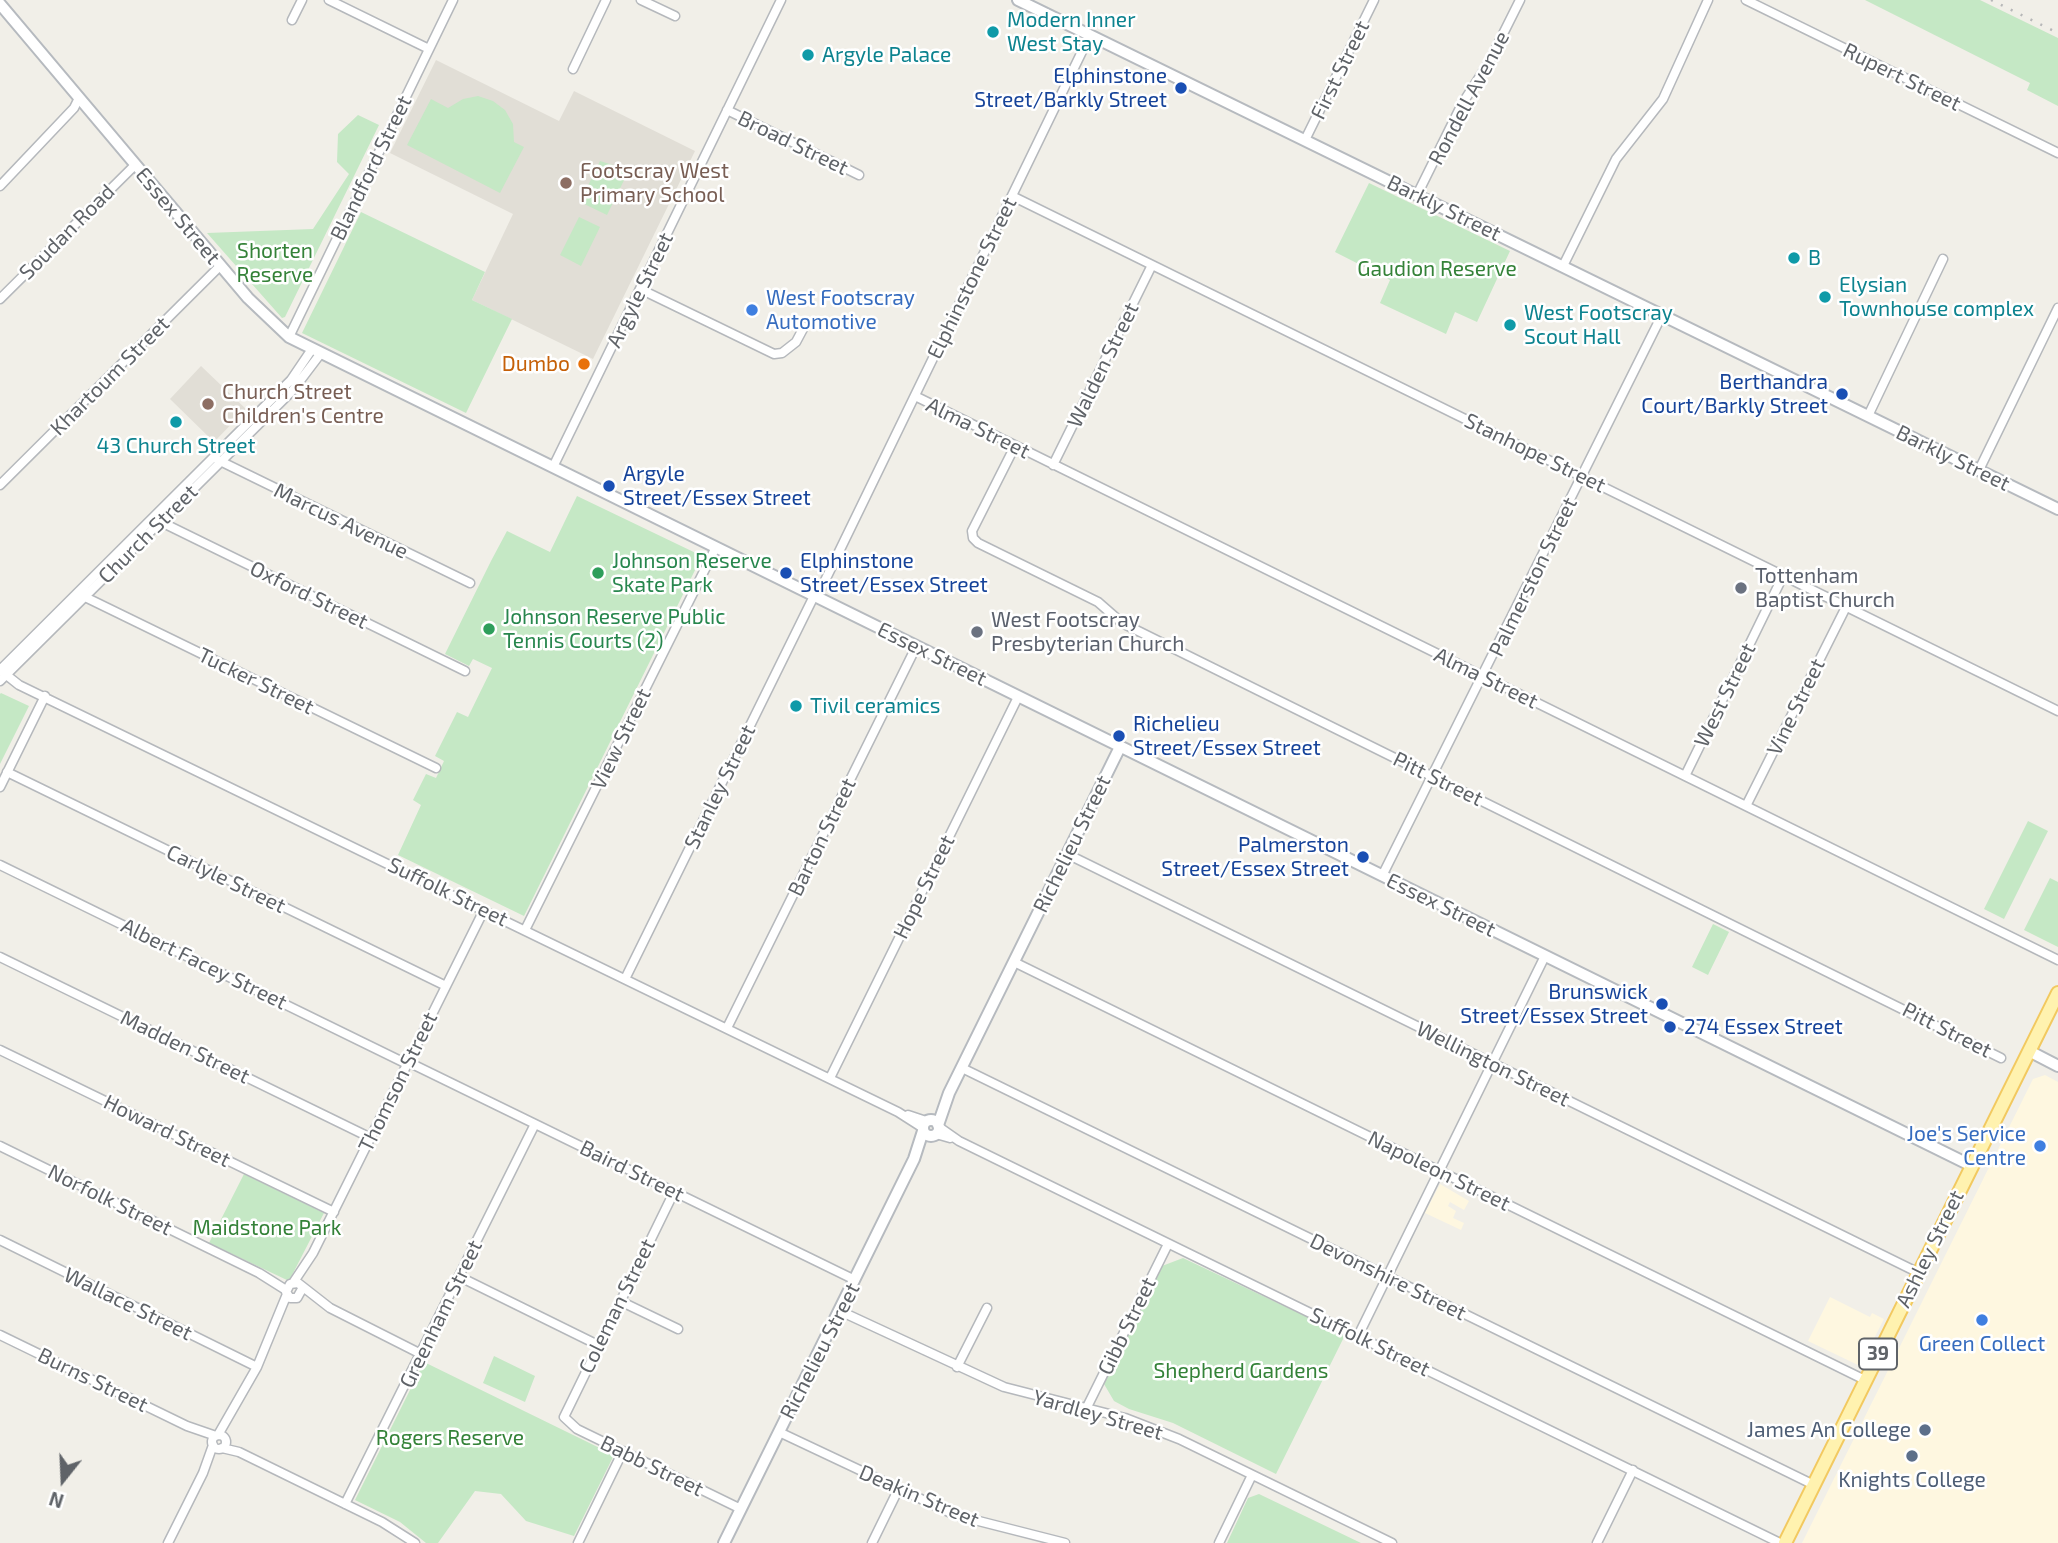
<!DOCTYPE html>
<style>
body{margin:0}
#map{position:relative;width:2058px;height:1543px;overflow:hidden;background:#f1efe8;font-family:"Exo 2",sans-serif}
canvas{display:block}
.north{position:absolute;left:28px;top:1445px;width:70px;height:70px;-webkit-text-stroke:5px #fff;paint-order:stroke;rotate:198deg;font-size:19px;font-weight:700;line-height:28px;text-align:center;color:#5f6368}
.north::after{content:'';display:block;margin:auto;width:24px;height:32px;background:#5f6368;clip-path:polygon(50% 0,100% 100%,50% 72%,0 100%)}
</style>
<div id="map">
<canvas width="2058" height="1543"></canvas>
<div class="north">N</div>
</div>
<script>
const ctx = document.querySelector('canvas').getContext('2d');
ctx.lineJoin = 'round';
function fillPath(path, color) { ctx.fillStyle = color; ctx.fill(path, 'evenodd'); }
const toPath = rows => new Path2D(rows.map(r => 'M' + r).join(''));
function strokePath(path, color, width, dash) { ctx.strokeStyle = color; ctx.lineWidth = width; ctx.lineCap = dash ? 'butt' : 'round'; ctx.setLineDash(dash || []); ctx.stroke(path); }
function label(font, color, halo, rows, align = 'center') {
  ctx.font = font + ' "Exo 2",sans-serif'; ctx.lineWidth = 5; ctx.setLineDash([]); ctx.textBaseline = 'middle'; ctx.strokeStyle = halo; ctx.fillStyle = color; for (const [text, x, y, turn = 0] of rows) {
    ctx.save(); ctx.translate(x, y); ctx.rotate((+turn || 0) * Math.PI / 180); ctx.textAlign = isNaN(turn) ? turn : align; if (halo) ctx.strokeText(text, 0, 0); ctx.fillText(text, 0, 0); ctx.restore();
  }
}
fillPath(toPath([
 [2045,1075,2058,1082,2058,1543,1802,1543,2033,1079],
 [1440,1184,1469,1201,1464,1210,1450,1202,1448,1206,1456,1211,1453,1218,1464,1223,1461,1230,1425,1213],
 [1830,1297,1870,1317,1872,1313,1884,1319,1860,1366,1808,1341]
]), '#fef7e0');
fillPath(toPath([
 [436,60,559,121,574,91,695,151,593,359,472,300,513,214,390,153],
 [201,366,246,409,214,442,170,399]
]), '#e1ded6');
fillPath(toPath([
 [1865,0,1980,0,2058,38,2058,106,2027,90,2030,83],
 [478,96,493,101,505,110,513,124,514,142,524,147,500,193,407,145,431,99,448,108,463,99],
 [358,115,379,125,285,317,282,318,207,233,313,229,349,174,337,162,338,134],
 [600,161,629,170,607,215,580,202],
 [1369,183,1510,251,1477,322,1455,312,1446,334,1380,303,1390,280,1335,252],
 [361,212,485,272,472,300,512,319,466,413,302,333],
 [579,217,600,227,581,266,560,255],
 [577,496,702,556,524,916,398,855,421,805,413,800,426,774,436,778,444,761,435,756,457,712,468,717,492,668,473,659,469,666,445,654,491,561,507,531,550,552],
 [1,693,29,706,0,764,0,694],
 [2028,821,2048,831,2004,919,1984,909],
 [2050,878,2058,882,2058,947,2024,930],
 [1713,924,1729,932,1708,975,1692,967],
 [244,1174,324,1213,289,1281,209,1243],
 [1183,1258,1345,1335,1276,1474,1173,1423,1129,1409,1114,1401,1104,1384,1162,1266],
 [494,1356,535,1376,525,1402,483,1383],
 [424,1362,614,1455,574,1536,526,1521,501,1494,475,1491,438,1543,426,1543,400,1522,355,1500],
 [1259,1494,1361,1543,1227,1543,1248,1498]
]), '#c5e8c5');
const street = toPath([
 [329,0,429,49],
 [641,0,675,16],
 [1746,0,2058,153],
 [292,20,302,0],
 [573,69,606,0],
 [727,110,859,175],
 [1305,140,1374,0],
 [0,186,74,108,79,98],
 [1417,195,1462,104,1488,64,1520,0],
 [1012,196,2058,711],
 [1563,266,1616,159,1663,99,1708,0],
 [640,289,774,354,782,353,796,342,804,327],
 [0,299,135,165],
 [289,337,453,0],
 [915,396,2058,960],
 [1868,416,1943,259],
 [1015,446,972,531,973,538,978,543,1098,602,1122,623,2001,1058],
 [218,460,470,583],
 [1053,465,1152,265],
 [553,467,781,0],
 [1979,470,2058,308],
 [0,485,220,266],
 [157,520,465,671],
 [83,596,436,768],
 [817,597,1090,35],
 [0,670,19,685,898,1112,923,1128],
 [0,670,291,380,312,349],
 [0,681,293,390,321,353],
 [7,772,446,986],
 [1685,776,1783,576],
 [0,787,45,696],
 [1746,806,1846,607],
 [1067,854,1919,1273],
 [0,865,407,1064],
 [1382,876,1662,315],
 [525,930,716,547],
 [0,957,371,1138],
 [1014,962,1865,1380],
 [625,979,814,596],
 [727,1028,916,647],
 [0,1050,334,1212],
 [408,1062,855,1280],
 [962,1068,1814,1485],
 [830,1078,1018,697],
 [908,1115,926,1121],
 [939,1127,959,1141,1780,1543],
 [936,1134,950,1138],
 [0,1146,259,1273,286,1290],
 [674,1192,564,1417,577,1429,741,1509],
 [0,1240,257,1367],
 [460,1277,598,1345],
 [293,1283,313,1253,484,910],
 [302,1289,297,1298,290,1298,286,1292,290,1284,298,1283,330,1308,421,1354],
 [620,1301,678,1329],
 [840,1311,1004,1387,1125,1418,1179,1439,1392,1543],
 [0,1335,187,1426,216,1436],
 [1358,1336,1545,956],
 [957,1367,987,1308],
 [1087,1407,1168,1244],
 [779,1432,955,1515,1065,1543],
 [218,1435,257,1367,287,1294],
 '212 1442a7 7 0 1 1 14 0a7 7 0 1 1-14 0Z',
 [222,1448,239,1452,382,1522,415,1543],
 [345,1504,535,1124],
 [168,1543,203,1473,213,1445],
 [578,1543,623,1451],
 [872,1543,898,1490],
 [1219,1543,1252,1475],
 [1597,1543,1633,1470]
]);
const secondary = toPath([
 [1018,0,2058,509],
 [0,4,248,298,289,337,1972,1166],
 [2029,1051,2058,1066],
 '923 1128a8 8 0 1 1 16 0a8 8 0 1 1-16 0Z',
 [938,1125,949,1093,1120,747],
 [724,1543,914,1159,923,1131]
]);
const primary = toPath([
 [1785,1543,2058,993]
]);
strokePath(street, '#b5b8bc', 11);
strokePath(secondary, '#b6babf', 14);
strokePath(primary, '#f2c960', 16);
strokePath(street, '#fff', 8);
strokePath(secondary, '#fff', 10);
strokePath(primary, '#fff2af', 12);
strokePath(toPath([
 [1991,0,2058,33]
]), '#b6b7b8', 2.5, [2, 9]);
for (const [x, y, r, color] of [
 [993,32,7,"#0f9aa8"],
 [808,55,7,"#0f9aa8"],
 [1181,88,7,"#1a4fb4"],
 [566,183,7,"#8d6e63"],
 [1794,258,7,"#0f9aa8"],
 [1825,297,7,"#0f9aa8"],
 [752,310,7,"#3f7fe0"],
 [1510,325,7,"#0f9aa8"],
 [584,364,7,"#e8710a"],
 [1842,394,7,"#1a4fb4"],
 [208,404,7,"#8d6e63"],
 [176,422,7,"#0f9aa8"],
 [609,486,7,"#1a4fb4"],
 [598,573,7,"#2e9e5b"],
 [786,573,7,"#1a4fb4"],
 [1741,588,7,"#6b7280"],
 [489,629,7,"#2e9e5b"],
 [977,632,7,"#6b7280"],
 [796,706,7,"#0f9aa8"],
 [1119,736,7,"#1a4fb4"],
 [1363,857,7,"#1a4fb4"],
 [1662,1004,7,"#1a4fb4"],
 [1670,1027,7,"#1a4fb4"],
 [2040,1146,7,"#3f7fe0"],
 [1982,1320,7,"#3f7fe0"],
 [1925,1430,7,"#5c6f8a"],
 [1912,1456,7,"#5c6f8a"]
]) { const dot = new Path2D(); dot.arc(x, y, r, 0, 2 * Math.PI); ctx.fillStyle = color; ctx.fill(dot); strokePath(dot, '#fff', 2.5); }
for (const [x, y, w] of [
 [1878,1354,38]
]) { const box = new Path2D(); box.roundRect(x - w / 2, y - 15.5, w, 31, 5); ctx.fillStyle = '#fff'; ctx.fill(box); strokePath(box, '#5f6368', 2); }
label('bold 19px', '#5f6368', null, [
 ["39",1878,1354]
]);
label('21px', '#0d838f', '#fff', [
 ["Modern Inner",1007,20],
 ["West Stay",1007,44],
 ["Argyle Palace",822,55],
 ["B",1808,258],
 ["Elysian",1839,285],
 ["Townhouse complex",1839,309],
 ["West Footscray",1524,313],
 ["Scout Hall",1524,337],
 ["43 Church Street",176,446,"center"],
 ["Tivil ceramics",810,706]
], 'left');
label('21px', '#5f6368', '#fff', [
 ["First Street",1340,70,-64],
 ["Rupert Street",1902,77,26],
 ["Rondell Avenue",1469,98,-62],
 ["Broad Street",793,143,26],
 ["Blandford Street",371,168,-64],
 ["Barkly Street",1444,208,26],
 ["Essex Street",178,216,50],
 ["Soudan Road",67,232,-45],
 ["Elphinstone Street",972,278,-64],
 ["Argyle Street",640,290,-64],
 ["Walden Street",1103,365,-64],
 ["Khartoum Street",110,376,-45],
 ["Alma Street",978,428,26],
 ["Stanhope Street",1535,453,26],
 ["Barkly Street",1953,458,26],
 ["Marcus Avenue",341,521,26],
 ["Church Street",148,534,-45],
 ["Palmerston Street",1533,577,-64],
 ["Oxford Street",309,595,26],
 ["Essex Street",932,654,26],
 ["Alma Street",1486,678,26],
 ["Tucker Street",256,681,26],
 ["West Street",1725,695,-64],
 ["Vine Street",1796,707,-64],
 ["View Street",621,739,-64],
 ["Pitt Street",1438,779,26],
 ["Stanley Street",720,787,-64],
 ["Barton Street",822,837,-64],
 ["Richelieu Street",1072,844,-64],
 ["Carlyle Street",226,879,26],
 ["Hope Street",924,887,-64],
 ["Suffolk Street",448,892,26],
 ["Essex Street",1441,905,26],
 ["Albert Facey Street",204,964,26],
 ["Pitt Street",1947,1030,27],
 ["Madden Street",185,1047,26],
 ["Wellington Street",1493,1064,26],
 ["Thomson Street",398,1082,-64],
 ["Howard Street",167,1131,26],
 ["Baird Street",632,1171,26],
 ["Napoleon Street",1439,1171,26],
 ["Norfolk Street",110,1200,26],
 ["Ashley Street",1930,1249,-64],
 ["Devonshire Street",1388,1277,26],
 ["Wallace Street",128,1304,26],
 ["Coleman Street",617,1306,-64],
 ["Greenham Street",441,1314,-64],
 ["Gibb Street",1127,1326,-64],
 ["Suffolk Street",1370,1342,26],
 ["Richelieu Street",820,1351,-63],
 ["Burns Street",93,1380,26],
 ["Yardley Street",1098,1415,16],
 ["Babb Street",652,1466,26],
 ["Deakin Street",919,1496,23]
]);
label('21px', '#164399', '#fff', [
 ["Elphinstone",1167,76],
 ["Street/Barkly Street",1167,100],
 ["Berthandra",1828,382],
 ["Court/Barkly Street",1828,406],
 ["Argyle",623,474,"left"],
 ["Street/Essex Street",623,498,"left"],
 ["Elphinstone",800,561,"left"],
 ["Street/Essex Street",800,585,"left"],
 ["Richelieu",1133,724,"left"],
 ["Street/Essex Street",1133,748,"left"],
 ["Palmerston",1349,845],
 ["Street/Essex Street",1349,869],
 ["Brunswick",1648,992],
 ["Street/Essex Street",1648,1016],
 ["274 Essex Street",1684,1027,"left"]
], 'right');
label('21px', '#785e54', '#fff', [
 ["Footscray West",580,171],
 ["Primary School",580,195],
 ["Church Street",222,392],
 ["Children's Centre",222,416]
], 'left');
label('21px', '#348238', '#fff', [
 ["Shorten",275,251],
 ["Reserve",275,275],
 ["Gaudion Reserve",1437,269],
 ["Maidstone Park",267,1228],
 ["Shepherd Gardens",1241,1371],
 ["Rogers Reserve",450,1438]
]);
label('21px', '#366cbe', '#fff', [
 ["West Footscray",766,298],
 ["Automotive",766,322],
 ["Joe's Service",2026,1134,"right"],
 ["Centre",2026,1158,"right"],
 ["Green Collect",1982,1344,"center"]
], 'left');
label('21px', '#c56008', '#fff', [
 ["Dumbo",570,364]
], 'right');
label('21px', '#27864d', '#fff', [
 ["Johnson Reserve",612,561],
 ["Skate Park",612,585],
 ["Johnson Reserve Public",503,617],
 ["Tennis Courts (2)",503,641]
], 'left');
label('21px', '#5b616d', '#fff', [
 ["Tottenham",1755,576],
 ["Baptist Church",1755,600],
 ["West Footscray",991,620],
 ["Presbyterian Church",991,644]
], 'left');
label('21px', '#4e5e75', '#fff', [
 ["James An College",1911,1430],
 ["Knights College",1912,1480,"center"]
], 'right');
</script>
